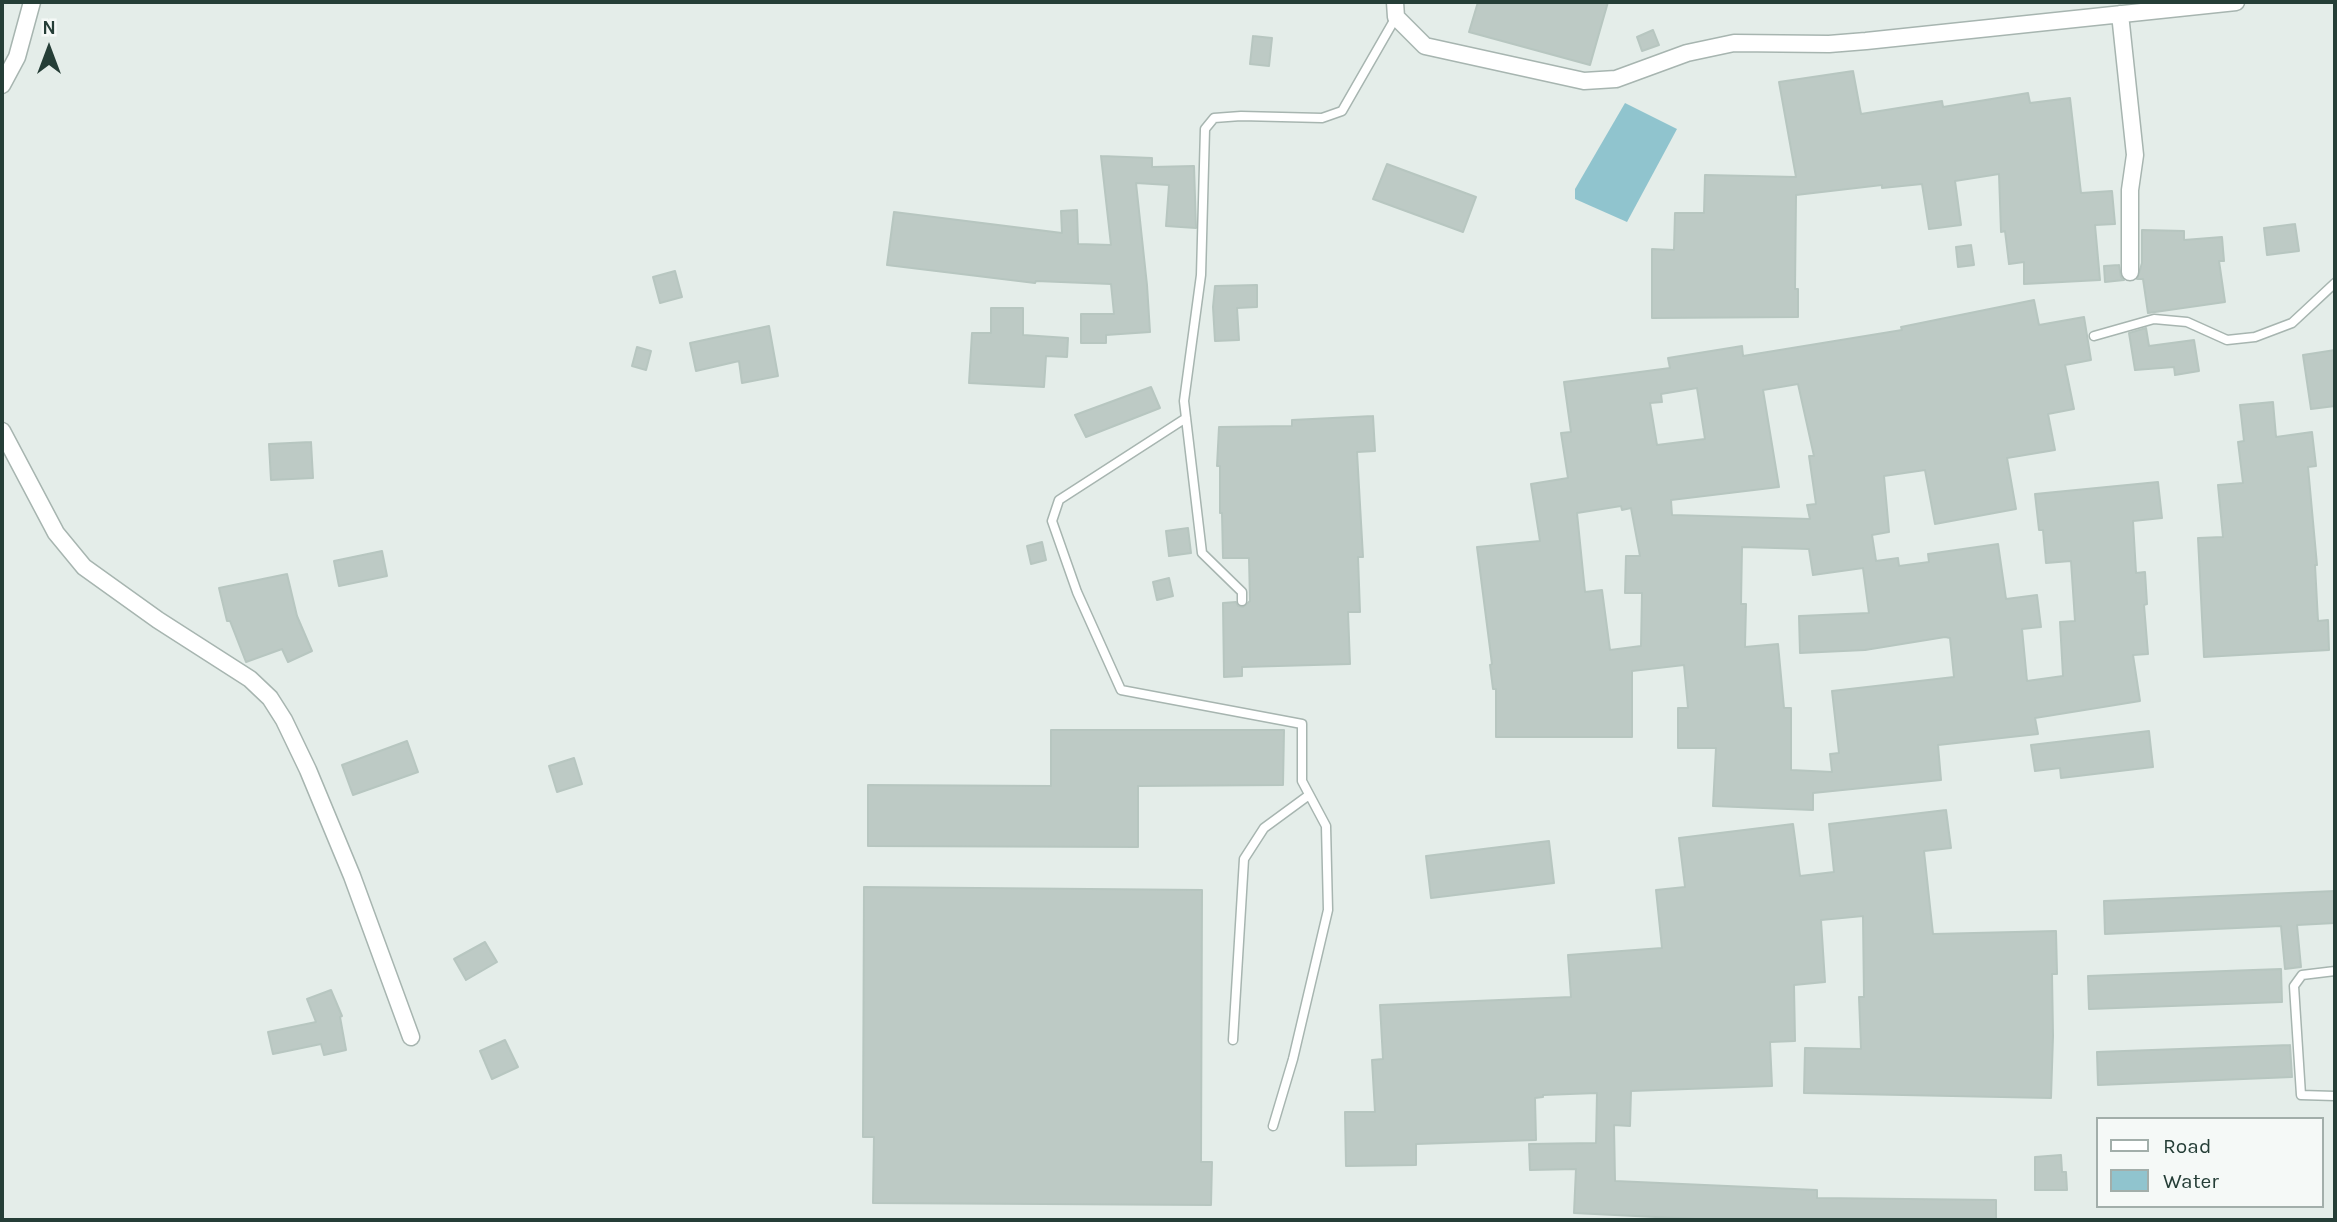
<!DOCTYPE html>
<style>
body{margin:0}
#map{position:relative;width:2337px;height:1222px;overflow:hidden;background:#e4ede9;font-family:Karla,sans-serif}
canvas{display:block}
.frame{position:absolute;inset:0;border:4px solid #253e37;pointer-events:none}
.legend{position:absolute;left:2096px;top:1117px;width:228px;height:91px;box-sizing:border-box;background:#f5f9f7;border:2px solid #a2aeaa;margin:0;padding:9px 12px;list-style:none;font-size:21px;color:#253e37}
.legend li{display:flex;align-items:center;gap:14px;height:35px}
.legend b{width:35px;border:2px solid #a2aeaa}
.north{position:absolute;left:14px;top:14px;width:70px;height:70px;-webkit-text-stroke:5px #f5f9f7;paint-order:stroke;rotate:0deg;font-size:19px;font-weight:700;line-height:28px;text-align:center;color:#253e37}
.north::after{content:'';display:block;margin:auto;width:24px;height:32px;background:#253e37;clip-path:polygon(50% 0,100% 100%,50% 72%,0 100%)}
</style>
<div id="map">
<canvas width="2337" height="1222"></canvas>
<div class="frame"></div>
<ul class="legend">
<li><b style="height:9px;background:#fff"></b>Road</li>
<li><b style="height:19px;background:#90c4ce"></b>Water</li>
</ul>
<div class="north">N</div>
</div>
<script>
const ctx = document.querySelector('canvas').getContext('2d');
ctx.lineJoin = 'round';
function fillPath(path, color) { ctx.fillStyle = color; ctx.fill(path, 'evenodd'); }
const toPath = rows => new Path2D(rows.map(r => 'M' + r).join(''));
function strokePath(path, color, width, dash) { ctx.strokeStyle = color; ctx.lineWidth = width; ctx.lineCap = dash ? 'butt' : 'round'; ctx.setLineDash(dash || []); ctx.stroke(path); }
fillPath(toPath([
 [1625,103,1677,129,1627,222,1575,199,1575,189]
]), '#90c4ce');
const building = toPath([
 [1478,2,1608,2,1590,65,1469,32,1478,2],
 [1653,30,1659,45,1642,51,1637,37,1653,30],
 [1253,36,1272,38,1269,66,1250,64,1253,36],
 [1853,71,1861,114,1942,101,1943,107,2028,93,2030,103,2070,98,2081,193,2112,191,2115,224,2095,225,2100,280,2024,284,2024,262,2009,264,2005,231,2001,232,1999,174,1955,181,1961,225,1929,229,1922,184,1882,188,1882,185,1796,195,1795,289,1798,289,1798,317,1652,318,1652,249,1674,250,1675,213,1704,213,1705,175,1796,177,1779,82,1853,71],
 [1101,156,1152,158,1152,167,1194,166,1196,228,1166,226,1169,185,1136,183,1147,285,1150,332,1106,335,1106,343,1081,343,1081,314,1114,314,1111,284,1036,281,1035,283,887,265,894,212,1062,233,1061,211,1077,210,1078,244,1111,245,1101,156],
 [1387,164,1476,197,1463,232,1373,199,1387,164],
 [2295,224,2299,251,2267,255,2264,228,2295,224],
 [2142,230,2184,231,2184,240,2222,237,2224,261,2219,261,2225,302,2148,313,2143,279,2137,279,2142,263,2142,230],
 [1971,245,1974,265,1958,267,1956,247,1971,245],
 [2119,265,2121,277,2124,280,2105,282,2104,266,2119,265],
 [675,271,682,297,660,303,653,277,675,271],
 [1257,285,1257,307,1237,308,1239,340,1215,341,1213,307,1215,286,1257,285],
 [2034,300,2039,325,2084,317,2091,360,2065,365,2074,409,2048,414,2055,450,2007,458,2016,509,1935,524,1925,470,1884,476,1889,532,1872,535,1876,561,1898,558,1899,566,1929,562,1928,554,1998,544,2006,599,2037,595,2041,627,2022,629,2027,681,2063,676,2060,622,2075,621,2071,561,2046,563,2043,530,2039,530,2035,494,2158,482,2162,518,2133,521,2136,573,2145,572,2147,604,2144,605,2148,654,2133,655,2140,701,2035,718,2038,734,1938,745,1941,780,1813,793,1813,810,1713,806,1716,748,1678,748,1678,708,1688,708,1684,665,1632,671,1632,737,1496,737,1496,689,1493,689,1490,665,1492,664,1477,547,1540,541,1531,484,1568,478,1561,433,1571,432,1564,382,1670,368,1668,358,1742,346,1743,356,1902,330,1901,327,2034,300],
 [1798,384,1814,456,1809,456,1816,504,1807,505,1810,519,1672,515,1671,500,1779,487,1763,390,1798,384],
 [1697,388,1705,439,1657,445,1650,403,1662,402,1661,394,1697,388],
 [1621,506,1622,510,1631,508,1640,556,1626,556,1625,593,1642,593,1641,646,1610,650,1602,590,1585,592,1577,513,1621,506],
 [1742,547,1809,549,1813,575,1863,568,1869,613,1799,616,1800,653,1865,650,1945,637,1950,638,1954,677,1832,691,1839,753,1830,754,1832,772,1791,770,1791,708,1784,708,1778,644,1745,647,1746,604,1741,604,1742,547],
 [991,308,1023,308,1023,335,1068,338,1067,357,1046,356,1044,387,969,383,972,333,991,333,991,308],
 [769,326,778,376,742,383,739,361,696,371,690,343,769,326],
 [2146,328,2149,346,2194,340,2199,371,2175,375,2174,367,2135,370,2129,333,2146,328],
 [637,347,651,351,646,370,632,366,637,347],
 [2335,350,2335,406,2311,409,2303,355,2335,350],
 [1151,387,1160,408,1086,437,1075,415,1151,387],
 [2273,402,2276,437,2312,432,2316,466,2308,467,2317,565,2315,565,2318,621,2328,620,2329,650,2204,657,2198,538,2223,537,2218,485,2243,483,2238,442,2244,441,2240,405,2273,402],
 [1373,416,1375,451,1357,452,1363,557,1358,557,1360,612,1348,612,1350,664,1242,667,1242,676,1224,677,1223,603,1236,602,1238,606,1243,607,1250,601,1249,558,1223,558,1222,513,1220,513,1220,466,1217,466,1219,427,1292,426,1292,420,1373,416],
 [311,442,313,478,271,480,269,444,311,442],
 [1188,528,1191,553,1169,556,1166,531,1188,528],
 [1042,542,1046,560,1031,564,1027,546,1042,542],
 [382,551,387,576,339,586,334,561,382,551],
 [287,574,297,616,312,651,288,662,282,649,246,662,230,621,227,621,219,588,287,574],
 [1169,578,1173,596,1157,600,1153,582,1169,578],
 [1051,730,1284,730,1283,785,1138,786,1138,847,868,846,868,785,1051,786,1051,730],
 [2149,731,2153,767,2061,778,2060,768,2035,771,2031,745,2149,731],
 [407,741,418,772,353,795,342,765,407,741],
 [574,758,582,784,557,792,549,766,574,758],
 [1946,810,1951,848,1924,851,1933,934,2056,931,2057,974,2052,974,2053,1036,2051,1098,1804,1093,1805,1048,1861,1049,1859,997,1864,997,1863,916,1821,920,1825,982,1794,985,1795,1041,1770,1042,1772,1086,1631,1091,1630,1126,1614,1125,1615,1181,1817,1190,1817,1198,1996,1200,1996,1220,1716,1220,1574,1213,1576,1169,1530,1170,1529,1144,1596,1143,1597,1093,1543,1095,1543,1097,1535,1098,1536,1140,1416,1144,1416,1165,1346,1166,1345,1112,1375,1112,1372,1060,1383,1059,1380,1005,1571,997,1568,955,1662,948,1656,890,1685,887,1679,838,1793,824,1800,876,1834,872,1829,824,1946,810],
 [1549,841,1554,883,1431,898,1426,856,1549,841],
 [864,887,1202,890,1201,1162,1212,1162,1211,1205,873,1203,874,1137,863,1137,864,887],
 [2335,891,2335,923,2297,925,2301,967,2285,969,2281,926,2105,934,2104,901,2335,891],
 [485,942,497,962,466,980,454,959,485,942],
 [2281,969,2282,1002,2089,1009,2088,976,2281,969],
 [331,990,342,1016,340,1017,346,1050,324,1055,321,1044,273,1054,268,1032,316,1022,307,999,331,990],
 [505,1040,518,1067,492,1079,480,1051,505,1040],
 [2290,1045,2292,1077,2098,1085,2097,1052,2290,1045],
 [2061,1155,2062,1172,2066,1172,2067,1190,2035,1190,2035,1157,2061,1155]
]);
fillPath(building, '#bdcac5');
strokePath(building, '#b7c6c0', 2);
const service = toPath([
 [2094,336,2154,319,2187,322,2227,340,2255,337,2292,323,2335,283],
 [1186,418,1059,500,1052,521,1077,592,1121,690,1302,724,1302,781,1326,826,1328,910,1293,1059,1273,1126],
 [1242,601,1242,592,1202,553,1184,401,1201,275,1205,129,1214,118,1241,116,1322,118,1342,111,1396,17],
 [2335,971,2302,975,2294,986,2301,1095,2335,1096],
 [1233,1040,1244,859,1264,828,1309,795]
]);
const minor = toPath([
 [1395,2,1396,17,1425,46,1584,81,1616,79,1687,53,1734,43,1829,44,1866,41,2236,2],
 [2120,14,2135,155,2130,190,2130,272],
 [2,85,17,57,32,2],
 [2,431,56,533,84,567,158,620,250,679,270,698,284,720,308,770,352,876,411,1037]
]);
strokePath(service, '#a7b5b0', 11);
strokePath(minor, '#a7b5b0', 19);
strokePath(service, '#fff', 8);
strokePath(minor, '#fff', 16);
</script>
